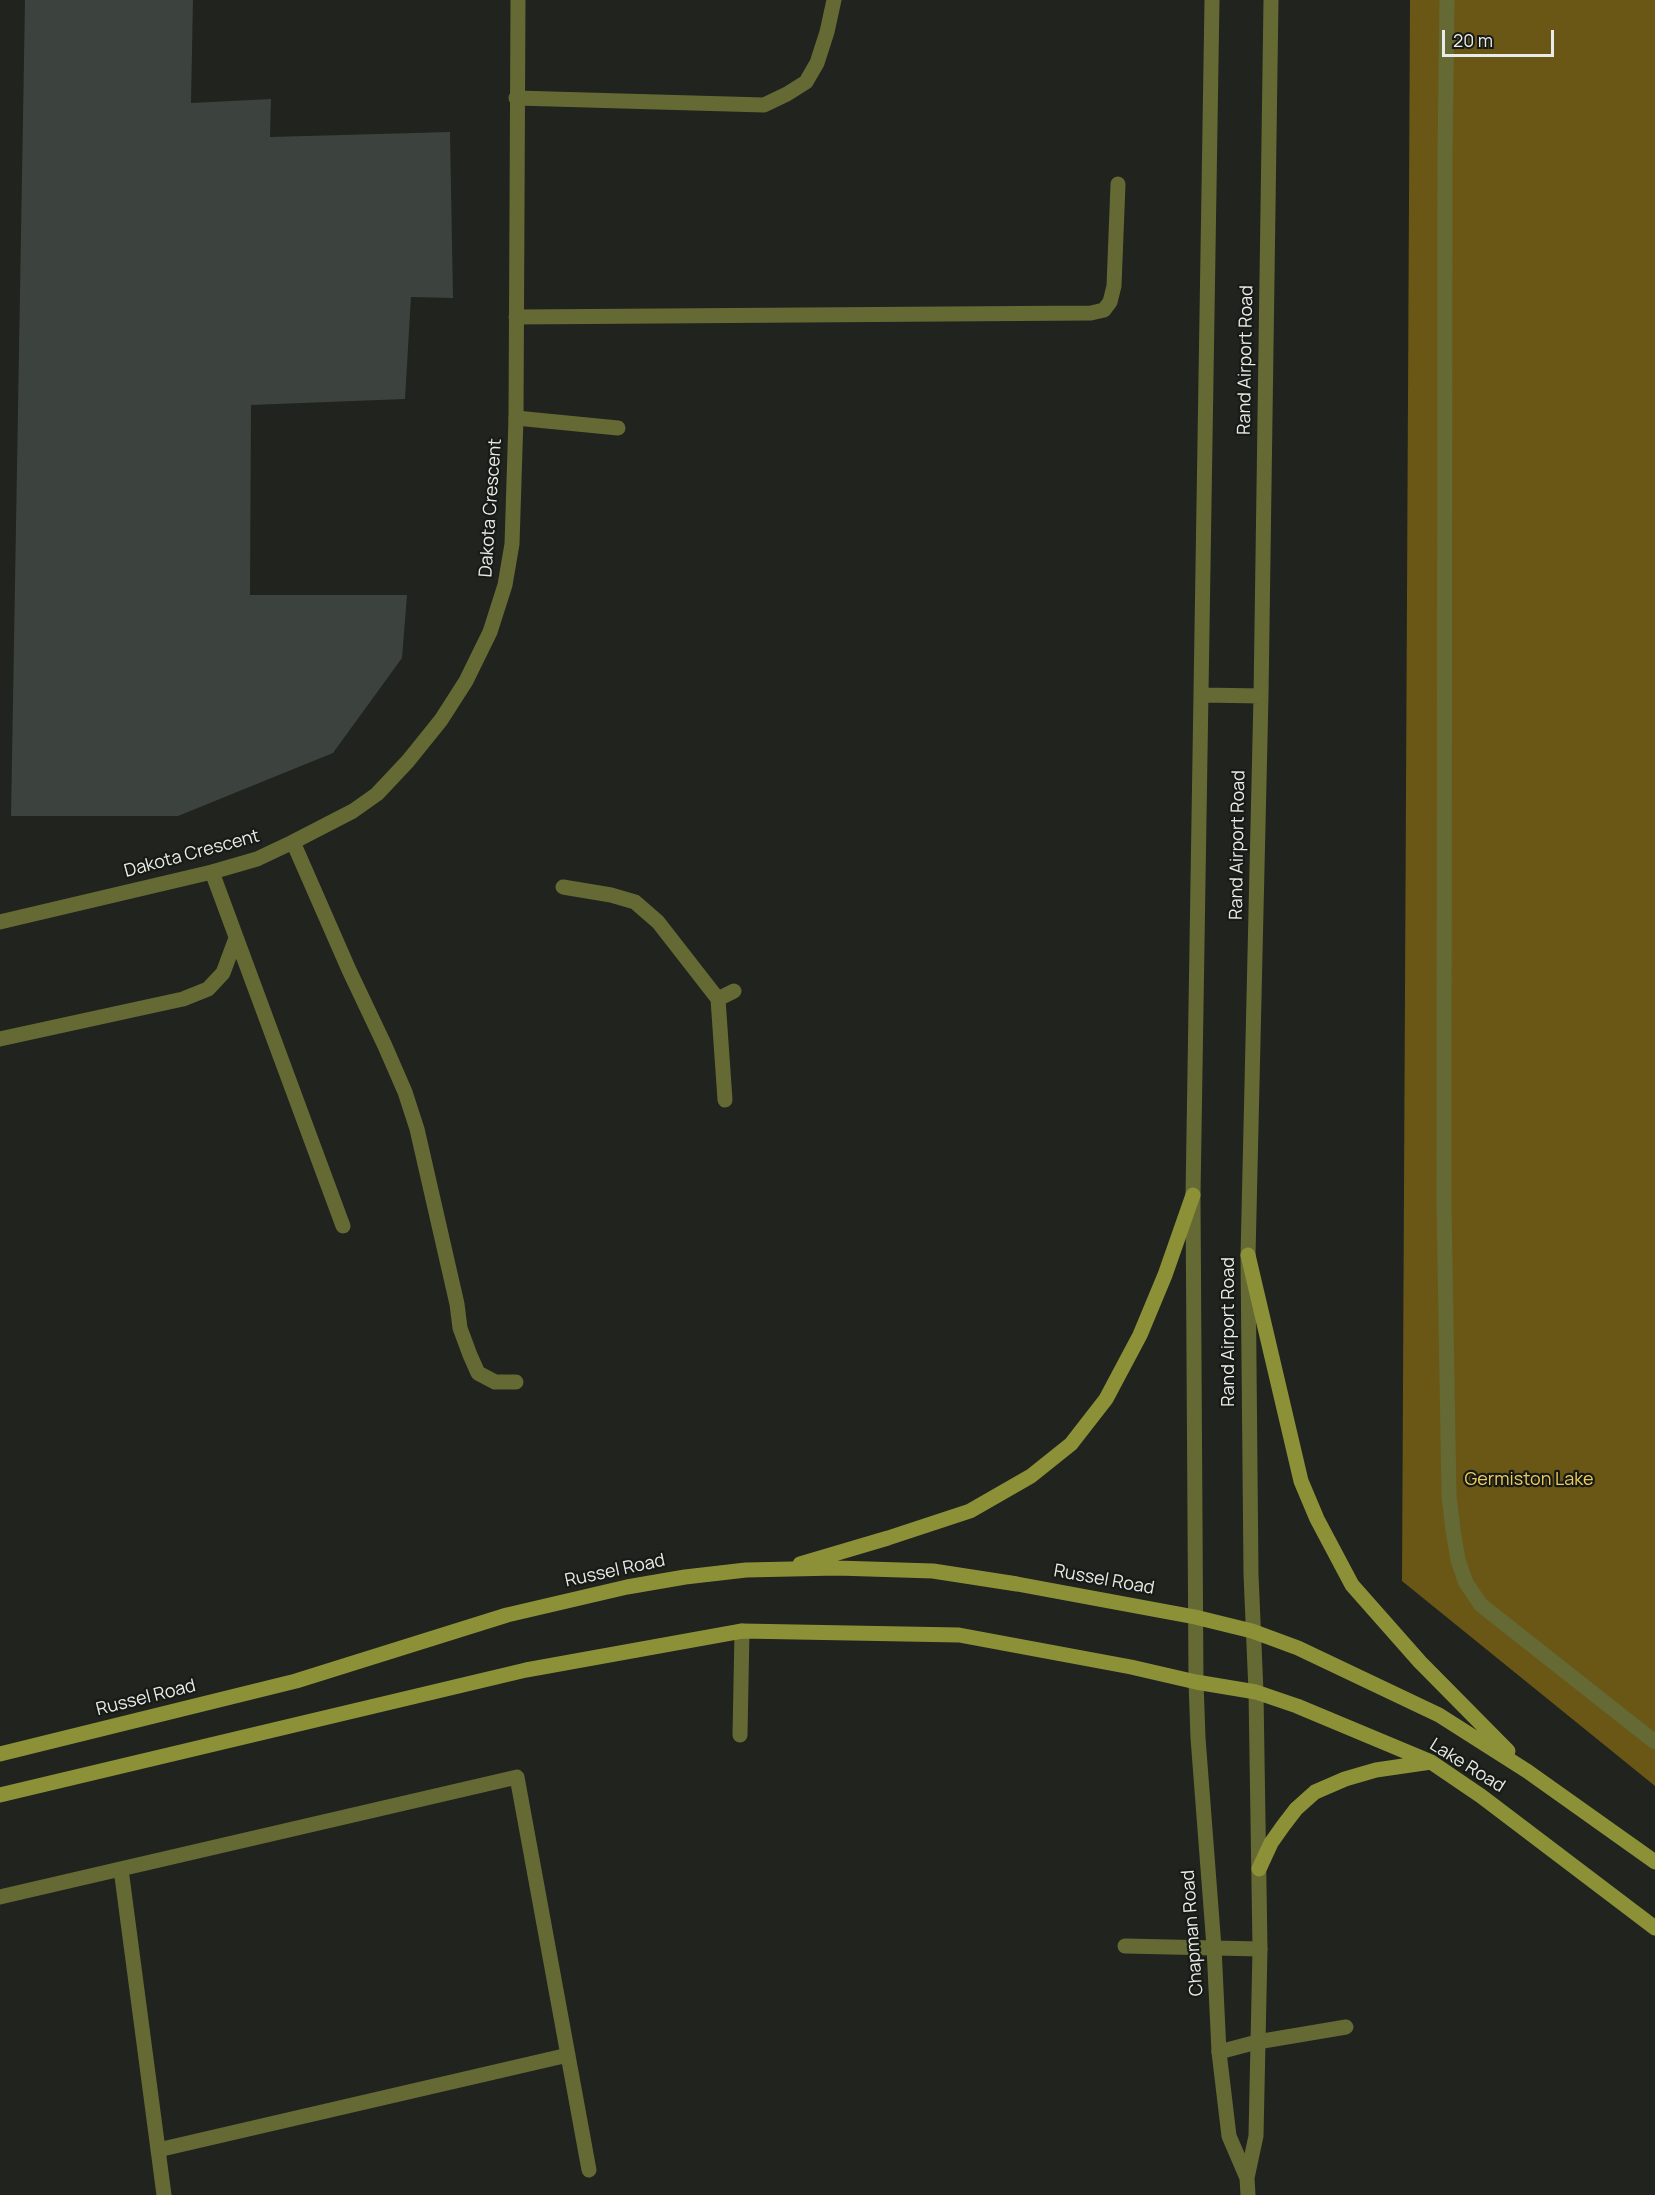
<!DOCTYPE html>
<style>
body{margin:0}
#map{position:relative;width:1655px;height:2195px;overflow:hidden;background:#20231e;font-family:Manrope,sans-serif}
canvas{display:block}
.scale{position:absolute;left:1442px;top:30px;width:112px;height:27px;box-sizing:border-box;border:3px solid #e8ebe7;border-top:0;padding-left:8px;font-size:18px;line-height:21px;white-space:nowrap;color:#e8ebe7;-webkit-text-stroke:4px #171a15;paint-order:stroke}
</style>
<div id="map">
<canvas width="1655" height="2195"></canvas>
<div class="scale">20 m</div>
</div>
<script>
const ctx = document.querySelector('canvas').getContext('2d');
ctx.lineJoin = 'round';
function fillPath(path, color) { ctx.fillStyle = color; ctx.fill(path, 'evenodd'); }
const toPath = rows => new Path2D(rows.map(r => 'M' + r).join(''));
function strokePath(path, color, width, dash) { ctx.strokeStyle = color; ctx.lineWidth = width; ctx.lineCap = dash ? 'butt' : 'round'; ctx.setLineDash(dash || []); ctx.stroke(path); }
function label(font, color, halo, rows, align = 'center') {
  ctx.font = font + ' Manrope,sans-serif'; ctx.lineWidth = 4.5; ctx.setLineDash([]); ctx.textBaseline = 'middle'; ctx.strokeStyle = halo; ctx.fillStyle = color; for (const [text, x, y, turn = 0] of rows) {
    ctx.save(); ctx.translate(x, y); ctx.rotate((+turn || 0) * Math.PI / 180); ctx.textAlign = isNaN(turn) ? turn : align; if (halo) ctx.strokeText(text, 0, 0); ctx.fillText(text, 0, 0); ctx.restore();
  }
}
fillPath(toPath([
 [1410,0,1655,0,1655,1786,1402,1581]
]), '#6a5716');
fillPath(toPath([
 [25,0,193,0,191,103,271,99,270,137,450,132,453,298,411,297,405,399,251,405,250,595,407,595,402,658,333,753,178,816,11,816]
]), '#3c423d');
strokePath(toPath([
 [1447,0,1445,156,1444,1203,1449,1496,1453,1530,1458,1560,1466,1583,1481,1605,1655,1742],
 [516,98,764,105,787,94,806,82,817,63,827,32,834,0],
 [516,317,1091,313,1104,310,1110,302,1114,286,1118,184],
 [516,418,618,428],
 [293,842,349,970,385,1046,405,1092,417,1129,457,1304,460,1328,470,1355,478,1373,495,1382,516,1382],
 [212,872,343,1226],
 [563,887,611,895,635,902,658,922,718,999],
 [0,1039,183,999,208,989,223,973,236,938],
 [725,1100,718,999,734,991],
 [740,1735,742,1631],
 [121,1869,164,2195],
 [0,1897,517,1777,589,2170],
 [1125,1946,1260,1949],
 [1219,2052,1257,2042,1346,2027],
 [158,2150,568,2055]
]), '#656934', 15);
strokePath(toPath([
 [0,922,212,872,257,859,293,842,353,811,377,794,408,761,441,720,466,681,490,632,505,585,512,544,516,418,518,0],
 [1196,1682,1198,1738,1214,1947,1219,2052,1229,2136,1247,2178],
 [1248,2195,1247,2178,1256,2136,1260,1949,1256,1692]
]), '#656934', 15);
strokePath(toPath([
 [1202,695,1261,696],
 [1196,1682,1193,1195,1212,0],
 [1256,1692,1251,1574,1248,1256,1261,696,1271,0]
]), '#656934', 15);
strokePath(toPath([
 [1248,1255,1301,1481,1317,1519,1352,1585,1420,1662,1508,1751],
 [800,1564,888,1538,970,1511,1031,1476,1071,1444,1106,1399,1140,1335,1165,1275,1193,1195],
 [0,1754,296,1681,507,1615,627,1587,685,1577,746,1570,837,1568,933,1571,1017,1584,1195,1617,1252,1631,1298,1648,1439,1715,1527,1771,1655,1862],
 [0,1795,526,1670,742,1631,959,1635,1131,1667,1196,1682,1256,1692,1297,1706,1431,1762,1481,1796,1655,1928],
 [1259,1869,1271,1843,1283,1826,1296,1809,1315,1792,1345,1779,1376,1770,1431,1762]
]), '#8c9137', 15);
label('18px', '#e8ebe7', '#171a15', [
 ["Rand Airport Road",1246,360,-89],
 ["Dakota Crescent",491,508,-86],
 ["Rand Airport Road",1238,845,-89],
 ["Dakota Crescent",192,854,-15],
 ["Rand Airport Road",1229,1332,-90],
 ["Russel Road",615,1571,-12],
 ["Russel Road",1104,1580,10],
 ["Russel Road",146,1698,-14],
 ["Lake Road",1467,1766,32],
 ["Chapman Road",1193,1933,-94]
]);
label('18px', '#efcc5c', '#171a15', [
 ["Germiston Lake",1529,1480]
]);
</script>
